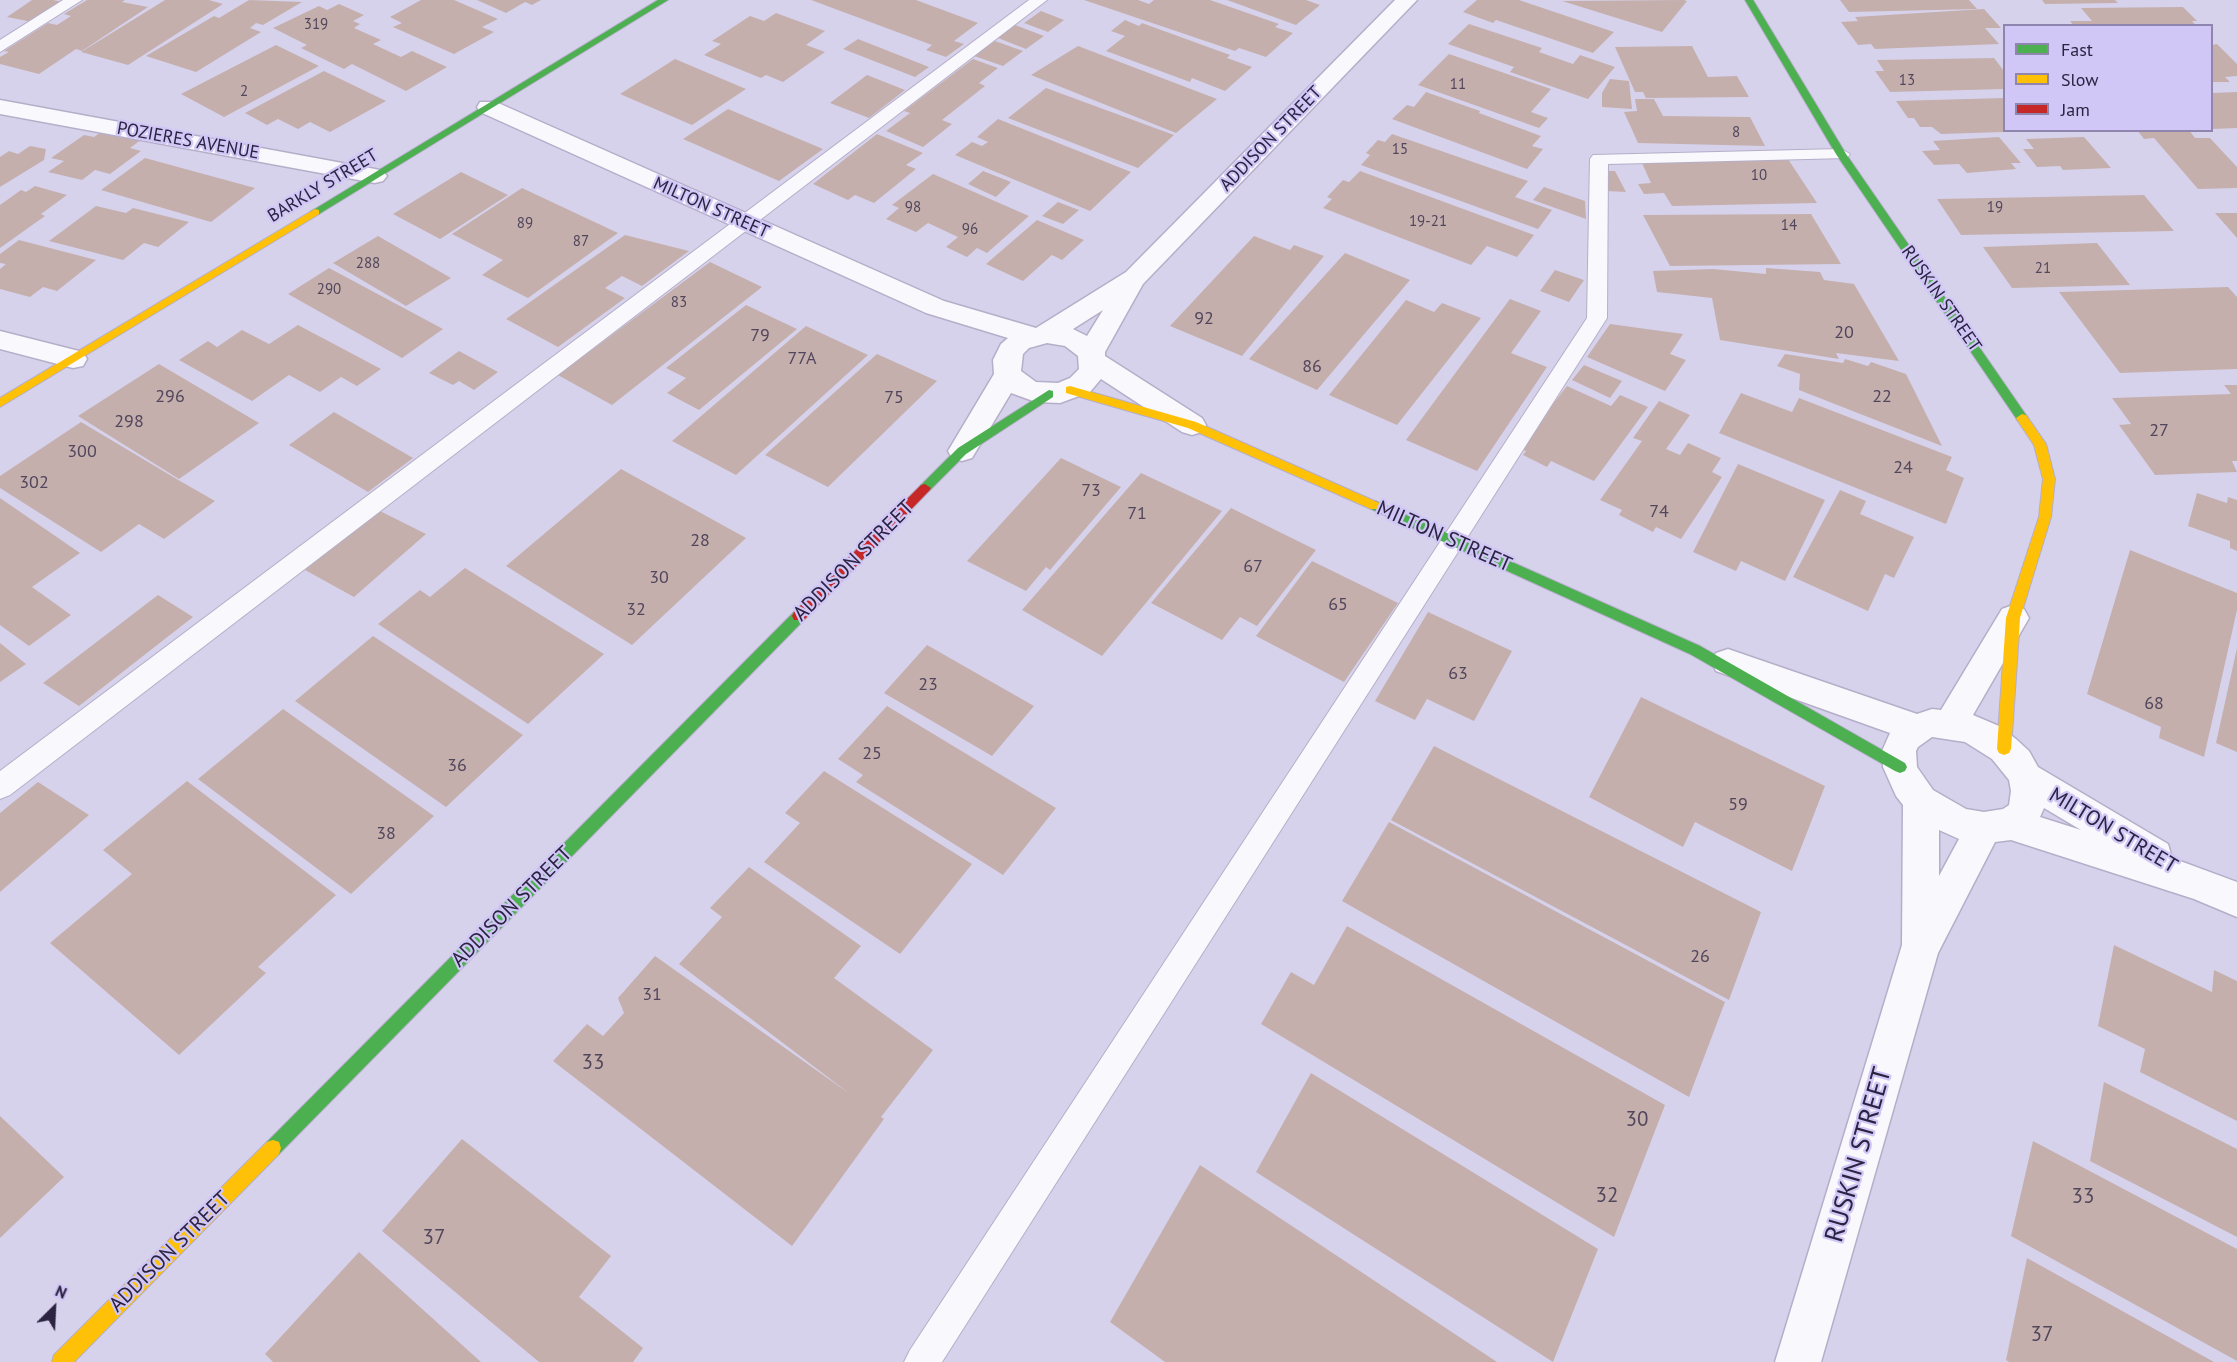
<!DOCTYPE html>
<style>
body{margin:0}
#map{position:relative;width:2237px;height:1362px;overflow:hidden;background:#d7d2ec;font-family:"PT Sans",sans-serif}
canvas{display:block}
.legend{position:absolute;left:2003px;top:24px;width:210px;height:108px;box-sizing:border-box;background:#d1c7f6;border:2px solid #8f85ae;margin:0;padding:8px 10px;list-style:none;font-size:18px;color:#2b2341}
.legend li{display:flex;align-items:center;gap:12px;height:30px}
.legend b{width:30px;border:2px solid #8f85ae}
.north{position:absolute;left:24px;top:1278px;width:60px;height:60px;-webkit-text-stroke:4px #d1c7f6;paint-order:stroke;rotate:24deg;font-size:16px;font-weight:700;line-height:24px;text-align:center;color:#2b2341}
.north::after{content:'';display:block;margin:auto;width:21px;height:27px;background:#2b2341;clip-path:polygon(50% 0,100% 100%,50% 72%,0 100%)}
</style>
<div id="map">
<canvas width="2237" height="1362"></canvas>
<ul class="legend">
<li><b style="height:8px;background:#4caf50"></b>Fast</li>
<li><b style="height:8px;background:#ffc107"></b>Slow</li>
<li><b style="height:8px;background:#c62828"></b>Jam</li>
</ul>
<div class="north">N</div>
</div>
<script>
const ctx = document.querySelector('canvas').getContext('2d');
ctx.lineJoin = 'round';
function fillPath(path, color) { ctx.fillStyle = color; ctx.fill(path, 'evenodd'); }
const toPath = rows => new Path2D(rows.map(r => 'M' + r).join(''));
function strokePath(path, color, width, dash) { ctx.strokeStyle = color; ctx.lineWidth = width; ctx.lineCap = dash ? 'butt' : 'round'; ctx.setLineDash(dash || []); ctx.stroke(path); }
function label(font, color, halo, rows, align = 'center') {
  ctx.font = font + ' "PT Sans",sans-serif'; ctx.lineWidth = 4.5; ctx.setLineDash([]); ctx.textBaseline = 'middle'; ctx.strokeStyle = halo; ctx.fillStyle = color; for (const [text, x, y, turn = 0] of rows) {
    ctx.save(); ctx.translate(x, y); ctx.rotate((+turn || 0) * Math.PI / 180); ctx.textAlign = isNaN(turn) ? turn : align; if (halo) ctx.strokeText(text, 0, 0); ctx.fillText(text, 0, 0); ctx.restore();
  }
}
fillPath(toPath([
 [32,0,53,0,63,2,32,22,7,17],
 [87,0,125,0,122,2,148,7,82,51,76,49,39,74,0,64,0,57,9,52,4,51,48,23,57,25,71,16,64,14],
 [165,0,209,0,223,4,128,65,81,52],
 [249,0,302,2,263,25,256,23,250,28,261,32,196,72,146,56,214,16,219,18],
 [421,0,454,0,498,19,482,27,494,32,454,54,393,27,402,23,390,17],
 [477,0,541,0,532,5,525,2,506,13],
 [811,0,916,0,978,23,954,41,964,44,946,57,926,50,932,45],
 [1084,0,1138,0,1149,4,1154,0,1210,0,1279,24,1275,27,1293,33,1266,57,1239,48,1235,51],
 [1227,0,1306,0,1320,5,1296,25],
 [1477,0,1519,0,1614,32,1593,53,1496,20,1493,23,1463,12],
 [1684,0,1687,1,1662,32,1562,1],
 [1840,0,1969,0,1977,9,1849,12],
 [2042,0,2115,0,2118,3,2045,4],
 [339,4,364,15,353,21,360,24,354,28,381,40,373,44,401,57,412,51,447,67,406,91,352,64,344,69,301,48,307,45,273,28,319,6,327,10],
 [2183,7,2197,21,2192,21,2196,26,2074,26,2070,21,2092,21,2081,8],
 [1984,9,2001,28,1985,28,1999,44,1875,49,1871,44,1858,45,1841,22,1858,21,1855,17],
 [1041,11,1064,20,1048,32,1024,23],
 [776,13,825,31,806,45,825,52,783,82,766,75,761,78,704,55,721,44,712,41,750,16,764,21],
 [1125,20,1139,26,1142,23,1230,55,1227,58,1252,67,1225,91,1192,78,1190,82,1106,51,1125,36,1111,31],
 [1469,24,1542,48,1539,52,1573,64,1580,55,1615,67,1588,99,1510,72,1514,67,1448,44],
 [1015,25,1044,36,1026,49,998,38],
 [858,39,929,67,915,77,843,49],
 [995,41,1023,51,1003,66,974,56],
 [2217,44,2237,64,2237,76,2225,77,2230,82,2212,82,2212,45],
 [276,45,319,66,224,117,181,94],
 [1078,46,1217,99,1176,133,1031,75],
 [1692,46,1708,77,1737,76,1749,97,1646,98,1643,92,1635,92,1615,47],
 [1449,54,1551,89,1531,112,1548,118,1539,128,1418,85],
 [1994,58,2004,71,2004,89,1890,92,1875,71,1884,71,1877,60],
 [675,59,746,89,692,125,620,94],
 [973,59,998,68,979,83,985,86,942,120,952,124,923,147,886,131,910,113,904,111],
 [324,71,386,101,330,132,310,122,298,129,278,119,267,125,245,113],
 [867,75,905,90,869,118,830,103],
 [1610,79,1629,81,1632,109,1602,107,1602,93],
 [1046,88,1174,135,1138,168,1008,118],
 [1426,92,1480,111,1479,113,1541,136,1532,146,1543,149,1527,169,1392,119,1407,105,1414,107],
 [2237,92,2237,128,2212,129,2212,93],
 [2004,98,2004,132,1941,134,1932,127,1920,127,1914,118,1908,118,1896,101],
 [1635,99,1654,99,1663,116,1750,117,1765,146,1638,143,1624,112,1637,111],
 [728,109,823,149,779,181,683,139],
 [998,119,1131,172,1090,211,955,155,972,142,982,146,988,142,977,137],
 [104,130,142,139,130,148,141,151,110,174,95,170,82,180,48,172,64,161,51,158,84,135,94,137],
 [2137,130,2189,130,2195,138,2210,138,2237,167,2237,188,2198,189,2154,138,2144,139],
 [877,134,923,153,906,165,916,169,874,203,855,195,848,200,813,184],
 [1392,134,1528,181,1515,197,1552,210,1538,229,1361,165,1370,155,1366,153,1378,140,1385,142],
 [1999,137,2021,163,2011,163,2016,169,1967,173,1959,164,1934,165,1922,151,1940,150,1933,141],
 [2084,137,2111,168,2063,170,2060,166,2037,167,2023,149,2034,149,2026,139],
 [30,146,46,149,44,160,0,187,0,157,9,151,18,154],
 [145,158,255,188,211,222,101,190],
 [1788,159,1817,203,1672,206,1664,193,1644,194,1638,184,1651,183,1642,163],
 [983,171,1011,182,996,197,968,184],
 [1360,171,1534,235,1517,257,1487,246,1471,265,1323,208,1332,199,1327,197,1343,180,1349,182],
 [1606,171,1615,171,1626,192,1606,191],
 [461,172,508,195,440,239,393,214],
 [933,174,1029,216,987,253,977,248,967,257,946,247,958,237,928,223,916,232,886,219,899,208,892,205],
 [35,186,67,195,41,214,45,216,0,248,0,205,21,190,26,192],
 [1544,187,1585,201,1586,219,1533,200],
 [522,188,618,233,528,298,482,275,503,260,452,234],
 [2144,195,2174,231,1961,235,1937,199],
 [1058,202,1079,210,1063,224,1042,216],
 [96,206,126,213,133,208,189,222,158,247,144,243,123,260,49,241],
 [2215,213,2237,213,2237,238],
 [1811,214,1841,264,1670,266,1643,215],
 [1037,220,1084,240,1062,260,1052,255,1023,281,986,264],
 [625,235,689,251,642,286,622,276,605,288,625,298,558,347,506,319],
 [378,236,451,278,406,306,333,263],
 [1254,236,1290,250,1294,245,1324,256,1242,356,1170,326],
 [19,240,96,260,57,291,43,287,30,297,0,289,0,269,6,264,0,263,0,254],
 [2097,243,2130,285,2012,288,1983,247],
 [1345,253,1410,280,1317,390,1249,359],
 [710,262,762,287,612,405,558,375],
 [329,268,443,329,402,358,288,294],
 [1766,268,1820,272,1824,280,1854,284,1899,361,1836,353,1839,359,1720,340,1712,298,1657,292,1653,271,1713,269,1766,274],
 [1555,270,1584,280,1569,302,1540,291],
 [2228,287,2237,297,2237,369,2120,373,2059,292],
 [1510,299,1541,311,1511,353,1547,367,1477,471,1406,440],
 [1406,300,1434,312,1442,303,1481,318,1397,425,1329,395],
 [746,305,797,329,699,410,667,393,686,378,666,368],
 [1610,324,1683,334,1670,354,1686,360,1665,391,1587,357],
 [298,325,381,369,357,386,341,377,320,392,289,375,252,401,179,360,208,341,217,347,242,330,269,344],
 [806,326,868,355,736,475,672,441],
 [459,351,498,372,474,390,459,381,453,385,429,373],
 [877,354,937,381,828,487,765,455],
 [1785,354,1843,363,1845,359,1868,366,1871,362,1906,374,1942,446,1799,390,1800,374,1777,366],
 [159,364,259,423,179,479,78,416],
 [1584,365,1622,381,1610,398,1572,380],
 [2224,385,2237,385,2237,461,2232,461,2237,472,2155,475,2119,425,2131,424,2112,398,2231,394],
 [1567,386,1611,406,1620,395,1648,407,1594,481,1551,461,1547,467,1523,455,1526,451,1519,448],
 [1741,393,1792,412,1799,398,1952,457,1946,470,1964,478,1946,524,1719,433],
 [1659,401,1690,415,1666,449,1680,455,1688,443,1721,458,1712,472,1722,477,1681,539,1656,527,1653,532,1619,515,1622,510,1600,500,1642,441,1633,438],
 [334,412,413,458,368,492,289,445],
 [81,422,180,481,215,501,164,539,139,524,101,552,0,488,0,476],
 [1061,458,1121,487,1050,570,1046,567,1026,591,967,561],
 [1738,464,1825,500,1785,581,1741,561,1736,571,1693,552],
 [621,469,746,538,632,645,506,566],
 [1141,473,1222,511,1102,656,1022,610],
 [1840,490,1866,501,1860,514,1914,537,1894,578,1885,574,1868,611,1793,577],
 [2197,493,2227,503,2228,497,2237,500,2237,551,2230,548,2230,541,2188,526],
 [0,498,80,553,32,587,71,615,29,646,0,625],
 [1231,508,1316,550,1257,626,1240,617,1222,640,1151,603],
 [378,510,426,534,354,597,305,570],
 [2130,550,2237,593,2237,610,2204,757,2159,738,2161,727,2087,694],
 [1312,561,1398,603,1344,682,1256,636],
 [465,568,604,654,528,724,378,624,420,590,430,597],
 [158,595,193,617,79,706,43,683],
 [1428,612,1512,651,1474,721,1427,699,1415,720,1375,701],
 [373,636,523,735,446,807,295,701],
 [0,643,26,664,0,682],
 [927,645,1034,706,992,756,884,693],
 [2237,648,2237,752,2216,743],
 [1641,697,1825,786,1792,871,1695,822,1683,847,1589,797],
 [887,706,1056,808,1003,875,856,782,863,775,838,759],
 [283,709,434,816,351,894,198,779],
 [1434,746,1761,912,1729,1000,1391,820],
 [824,771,972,864,900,954,764,862,800,823,785,813],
 [187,781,336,895,258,967,266,973,179,1055,50,943,132,874,103,850],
 [38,782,89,815,0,892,0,813],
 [1389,822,1725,1002,1689,1097,1342,901],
 [749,867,861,946,834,978,933,1050,881,1117,884,1119,792,1246,553,1061,587,1024,603,1036,624,1013,618,998,655,956,850,1094,679,964,722,917,710,908],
 [1347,926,1665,1105,1614,1237,1261,1024,1291,972,1314,985],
 [2114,945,2212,992,2214,970,2237,981,2237,1121,2140,1072,2145,1049,2098,1026],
 [1311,1073,1598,1249,1553,1362,1256,1172],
 [2104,1082,2237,1149,2237,1237,2090,1161],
 [0,1116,64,1177,0,1238],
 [462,1139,611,1256,579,1297,643,1348,633,1362,539,1362,382,1231],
 [2033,1141,2237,1249,2237,1361,2011,1236],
 [1200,1165,1497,1362,1165,1362,1110,1322],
 [359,1252,481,1362,273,1362,265,1354],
 [2027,1258,2214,1362,2009,1362,2006,1360]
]), '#c4afad');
const lane = toPath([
 [63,0,82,0,0,52,0,40,63,0],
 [1029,0,1047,0,10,795,0,799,0,771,1029,0],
 [1841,149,1850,154,1847,158,1608,164,1607,318,942,1362,904,1362,910,1350,1587,318,1590,159,1593,155,1841,149]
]);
const street = toPath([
 [1395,0,1417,0,1143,284,1105,352,1105,356,1202,418,1206,425,1202,432,1192,435,1182,432,1101,379,1090,392,1060,403,1036,402,1011,393,972,458,962,461,952,458,948,451,994,374,993,360,1001,344,1008,338,926,313,480,112,477,107,480,102,496,102,944,301,1036,328,1126,272,1395,0],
 [1103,310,1087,336,1073,329,1103,310],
 [1047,343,1065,346,1078,356,1079,369,1070,378,1058,383,1036,382,1021,371,1023,354,1029,348,1047,343],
 [0,100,375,169,383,171,387,176,383,181,375,183,0,114,0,100],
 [0,331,83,352,87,359,83,366,73,368,0,349,0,331],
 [2013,605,2024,609,2029,618,1973,715,1999,726,2016,739,2029,751,2038,767,2168,844,2172,858,2237,882,2237,917,2194,899,2011,840,1995,842,1938,953,1821,1362,1775,1362,1902,945,1903,805,1896,796,1883,767,1882,751,1890,733,1716,671,1712,662,1716,653,1728,649,1917,714,1932,709,1941,710,2002,609,2013,605],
 [1932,737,1965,742,1992,759,2009,780,2011,791,2009,805,2003,809,1984,812,1966,809,1933,790,1917,767,1916,751,1918,747,1932,737],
 [2044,808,2081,830,2040,817,2044,808],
 [1939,830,1959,839,1939,876,1939,830]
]);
const fast = toPath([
 [658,0,668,0,319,214,315,215,310,212,658,0],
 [1745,0,1753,0,1846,154,2026,415,2028,418,2026,421,2018,421,1836,154,1745,0],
 [1049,390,1053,391,1053,397,966,454,929,491,921,491,919,488,921,485,958,448,1049,390],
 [1375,501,1700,646,1905,763,1907,767,1905,771,1900,773,1895,771,1690,654,1371,509,1369,506,1371,503,1375,501],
 [799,611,806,616,804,620,279,1154,273,1156,267,1154,265,1148,267,1142,794,612,799,611]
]);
const slow = toPath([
 [315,209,319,210,319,214,0,407,0,398,315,209],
 [1070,386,1196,422,1379,503,1381,506,1379,509,1371,509,1188,428,1066,393,1066,387,1070,386],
 [2022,414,2026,415,2046,444,2055,479,2051,517,2020,618,2011,749,2009,753,2004,755,1999,753,1997,749,2006,618,2039,517,2043,479,2034,445,2016,418,2022,414],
 [273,1140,279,1142,281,1148,279,1154,74,1362,52,1362,54,1355,267,1142,273,1140]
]);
const jam = toPath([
 [925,484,931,488,929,491,804,620,794,620,792,616,794,612,921,485,925,484]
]);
strokePath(lane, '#b5aec9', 2);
strokePath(street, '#b5aec9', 3);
strokePath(fast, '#b5aec9', 2);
strokePath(slow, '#b5aec9', 2);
strokePath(jam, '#b5aec9', 2);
fillPath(lane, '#f9f8fc');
fillPath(street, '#f9f8fc');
fillPath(fast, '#4caf50');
fillPath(slow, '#ffc107');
fillPath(jam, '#c62828');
label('15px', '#51465c', null, [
 ["319",316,25],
 ["13",1907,81],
 ["11",1458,85],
 ["2",244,92],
 ["8",1736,133],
 ["15",1400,150],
 ["10",1759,176],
 ["98",913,208],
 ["19",1995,208],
 ["19-21",1428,222],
 ["89",525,224],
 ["14",1789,226],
 ["96",970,230],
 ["87",581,242],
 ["288",368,264],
 ["21",2043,269],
 ["290",329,290],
 ["83",679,303]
]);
label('18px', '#2b2341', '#d1c7f6', [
 ["ADDISON STREET",1271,139,-46],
 ["POZIERES AVENUE",188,141,10],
 ["BARKLY STREET",323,186,-31],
 ["MILTON STREET",711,208,24],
 ["RUSKIN STREET",1941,299,55]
]);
label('18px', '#51465c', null, [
 ["92",1204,319],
 ["20",1844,333],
 ["79",760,336],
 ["77A",802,359],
 ["86",1312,367],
 ["296",170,397],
 ["22",1882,397],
 ["75",894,398],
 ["298",129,422],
 ["27",2159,431],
 ["300",82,452],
 ["24",1903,468],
 ["302",34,483],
 ["73",1091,491],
 ["74",1659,512],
 ["71",1137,514],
 ["28",700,541],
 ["67",1253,567],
 ["30",659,578],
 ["65",1338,605],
 ["32",636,610],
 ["63",1458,674],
 ["23",928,685],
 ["68",2154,704],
 ["25",872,754],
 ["36",457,766],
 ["59",1738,805],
 ["38",386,834],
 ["26",1700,957],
 ["31",652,995]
]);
label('21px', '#2b2341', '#d1c7f6', [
 ["MILTON STREET",1444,537,24],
 ["ADDISON STREET",854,561,-45],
 ["MILTON STREET",2113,831,31],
 ["ADDISON STREET",512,907,-45],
 ["ADDISON STREET",170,1252,-45]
]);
label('21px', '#51465c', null, [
 ["33",593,1063],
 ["30",1637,1120],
 ["32",1607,1196],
 ["33",2083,1197],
 ["37",434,1238],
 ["37",2042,1335]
]);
label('26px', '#2b2341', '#d1c7f6', [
 ["RUSKIN STREET",1859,1155,-74]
]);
</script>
